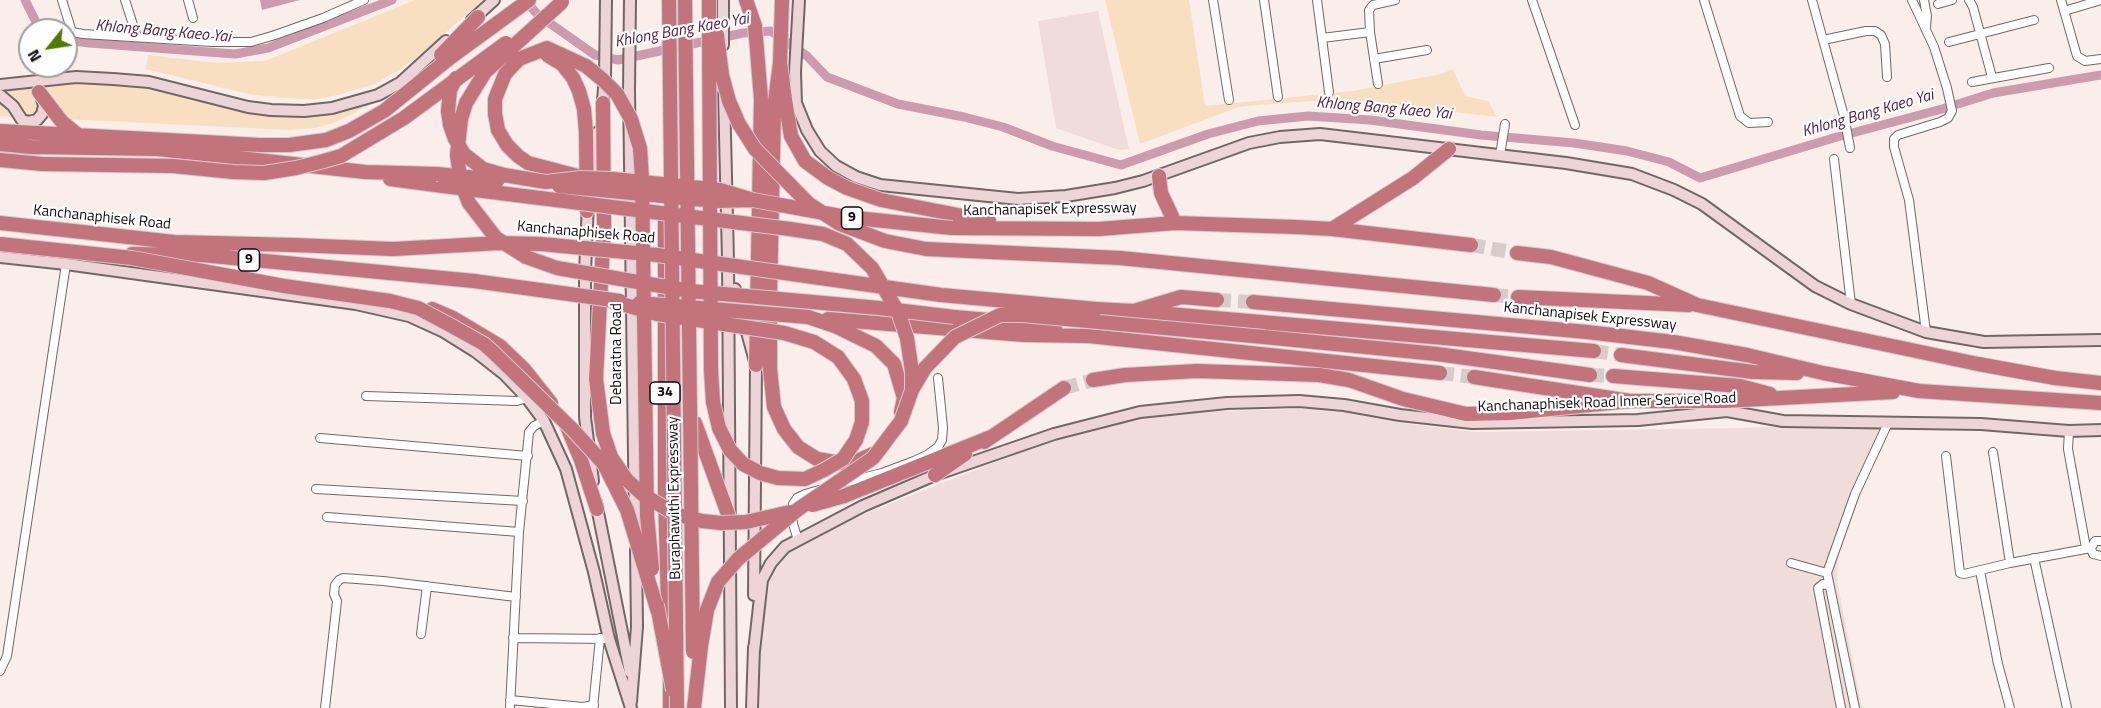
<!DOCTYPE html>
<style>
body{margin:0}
#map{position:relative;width:2101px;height:708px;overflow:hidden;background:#faeeeb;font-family:"Titillium Web",sans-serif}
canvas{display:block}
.north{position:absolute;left:18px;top:18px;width:60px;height:60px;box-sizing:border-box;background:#fefefe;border:2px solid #9e9d9d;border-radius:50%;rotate:240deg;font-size:16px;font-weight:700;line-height:24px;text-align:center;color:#0f0c0b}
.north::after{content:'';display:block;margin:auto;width:21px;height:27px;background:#4d7c04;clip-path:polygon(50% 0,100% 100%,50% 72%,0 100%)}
</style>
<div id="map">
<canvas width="2101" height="708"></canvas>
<div class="north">N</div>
</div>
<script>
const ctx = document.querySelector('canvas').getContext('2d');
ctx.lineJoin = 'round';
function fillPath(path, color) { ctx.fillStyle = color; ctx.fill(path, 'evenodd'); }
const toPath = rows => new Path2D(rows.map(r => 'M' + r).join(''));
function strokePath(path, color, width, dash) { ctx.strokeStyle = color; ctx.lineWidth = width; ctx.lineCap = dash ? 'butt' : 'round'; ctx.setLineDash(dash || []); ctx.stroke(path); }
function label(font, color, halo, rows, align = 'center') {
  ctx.font = font + ' "Titillium Web",sans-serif'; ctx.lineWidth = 4.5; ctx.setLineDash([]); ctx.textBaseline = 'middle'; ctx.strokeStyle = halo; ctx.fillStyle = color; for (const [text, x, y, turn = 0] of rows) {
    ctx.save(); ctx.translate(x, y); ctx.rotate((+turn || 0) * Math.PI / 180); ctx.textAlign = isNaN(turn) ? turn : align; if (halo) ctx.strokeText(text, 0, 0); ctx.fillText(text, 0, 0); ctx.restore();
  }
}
fillPath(toPath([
 [1098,11,1129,149,1119,150,1056,128,1038,21],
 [1330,408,1402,423,1476,432,1738,428,1891,422,1840,531,1837,581,1862,708,758,708,761,605,766,582,773,567,786,554,803,543,854,518,1013,455,1075,434,1138,419,1195,412]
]), '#f0ddd9');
fillPath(toPath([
 [415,0,483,0,425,51,401,69,375,84,338,95,318,99,299,99,253,95,146,69,148,55,216,63,265,61],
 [1105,0,1189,0,1205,106,1353,91,1441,74,1453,69,1465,96,1488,101,1497,117,1339,99,1258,105,1239,107,1140,144],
 [94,74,268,106,320,107,376,100,372,104,334,123,316,128,289,130,0,116,0,82]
]), '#f8dfc1');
fillPath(toPath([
 [260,0,300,0,262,10]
]), '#ce9bae');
strokePath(toPath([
 [25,0,40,30],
 [525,0,538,15,595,55,618,60,743,33,771,31,807,56,827,77,898,104,964,117,1003,127,1052,146,1121,165,1208,134,1258,121,1308,116,1370,120,1481,135,1574,143,1627,151,1669,162,1700,178,1837,137,1942,109,1993,93,2101,75],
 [66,40,89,43,235,54,268,48,392,0]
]), '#ce9bae', 9);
strokePath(toPath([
 [1471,245,1517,253],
 [1494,295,1518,297],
 [1217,300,1253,302],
 [1594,351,1621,355],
 [1440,373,1474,377],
 [1590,375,1613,376],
 [1064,388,1093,380]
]), '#d7ccc9', 14, [14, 7]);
const street = toPath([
 [62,0,71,29,71,32],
 [125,0,137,37],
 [188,0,193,18],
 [1213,0,1229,100],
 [1264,0,1278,97],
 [1317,0,1329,92],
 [1532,0,1575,125],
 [1704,0,1740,116,1749,123,1768,122],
 [1812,0,1844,116,1850,148],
 [1912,0,1934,47,1947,88,1952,111,1948,118,1940,122,1898,135,1894,139,1894,147,1909,200,1926,332],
 [1924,0,1927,16,1926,27],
 [1969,0,1973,7,1992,77],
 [2061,0,2077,56,2085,61,2101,59],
 [1938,4,1952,0],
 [2064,11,2101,0],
 [54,28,63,30],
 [66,31,83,34,212,42,251,42,275,35,323,18,364,0],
 [1370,32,1378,84],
 [1322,38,1370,32,1369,10,1373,5,1395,0],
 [1823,40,1866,31,1875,31,1881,35,1885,44,1887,77],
 [1949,42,2034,20],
 [1374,59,1427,50],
 [1972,82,2049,68],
 [1500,155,1505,124],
 [1834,159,1851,304],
 [366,396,517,401,527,398],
 [2069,431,2068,449,2086,548],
 [320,438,528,456],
 [1993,452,2010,563],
 [1946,456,1960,573,1964,574,2010,563,2091,548],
 [842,483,882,473,914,461,927,455,938,447,942,440,943,428,938,378],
 [316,489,523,501],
 [327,517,519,532],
 [798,540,793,524,792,510,793,504,797,498,805,494,819,490],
 [2101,541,2095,541,2091,548,2093,554,2101,556],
 [2034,558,2067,708],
 [1791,563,1827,573],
 [1980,571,1998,664,2010,708],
 [1829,586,1823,584,1818,588,1841,708],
 [421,634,427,586],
 [513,638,609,639],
 [0,671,7,656,66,264],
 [510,700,583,707,594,705],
 [325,708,337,601,334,594,335,585,339,580,343,578,383,581,516,597],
 [510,708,519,532,529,432,534,426,544,421],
 [593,708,600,638],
 [1855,708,1827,573,1855,494,1888,423]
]);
const secondary = toPath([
 [630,0,629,90,635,528],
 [723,0,723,45],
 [799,0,795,72,796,103,807,130,820,151,836,166,856,177,880,185,1018,199,1066,196,1115,188,1143,181,1249,143,1280,137,1320,134,1566,163,1632,174,1674,190,1702,204,1815,286,1851,304,1926,332,1984,342,2101,340],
 [472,20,494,0],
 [0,85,76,77,113,79,149,82,248,107,271,110,304,111,332,108,378,95,400,83,446,41],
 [724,93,728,260,731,708],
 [0,95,13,106,22,120,28,122,37,120,42,114,44,106,41,95],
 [602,111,605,78,606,0],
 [591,182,598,132],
 [588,203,585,272,585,417,593,481],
 [0,257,66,264,356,304,409,316,444,332,476,352,504,374,527,398,544,421,566,469,594,572,609,639,631,708],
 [735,289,756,365,754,595],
 [596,502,630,672],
 [754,651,762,580,771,563,785,547,863,506,935,475,1054,434,1140,412,1227,403,1299,401,1344,405,1400,415,1472,423,1638,420,1727,411,1783,421,1981,424,2069,431,2101,430],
 [631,702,637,627,636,550],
 [752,708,754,647]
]);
const highway = toPath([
 [746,0,755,26,761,99,756,365],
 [782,0,780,63,786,106,791,136,805,161,828,178,847,188,881,200,989,221],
 [441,55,478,17],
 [780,63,774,109,770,296,770,369,774,407,784,429,798,447,817,459,840,463,857,461,873,454],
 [573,78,579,91,584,109,586,133,587,211],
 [39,92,62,122,78,135],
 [603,103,604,226,596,379,603,433],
 [498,130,507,145,518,156,528,163,581,177],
 [0,131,260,145,289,145,326,140,349,131,384,111,451,57,529,0],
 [0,144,31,147,158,149,365,172,437,174],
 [0,160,42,164],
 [1159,176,1161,193,1175,223],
 [390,179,443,186],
 [665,218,665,490,669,646],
 [0,223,174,242,294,245],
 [952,228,1099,229,1175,223,1296,227,1332,229,1471,245],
 [1332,229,1413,178,1449,149],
 [1517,253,1551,257,1648,283,1697,305,1978,364,2055,378,2101,383],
 [132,254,202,255,474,281],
 [1120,258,1494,295],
 [1518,297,1689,305],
 [1253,302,1587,332,1673,342,1747,355,1823,373,1919,391,2101,403],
 [432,309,453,318,500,346,524,369,551,403],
 [1096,309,1134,311,1181,297,1217,300],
 [1134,311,1594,351],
 [808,317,835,326,876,346,894,364,904,398,901,412],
 [954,317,1024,323,1055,329],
 [828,319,1024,335,1089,336,1440,373],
 [1264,337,1437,354,1590,375],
 [1621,355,1753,372,1797,373],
 [1613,376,1740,386,1770,394],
 [1474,377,1630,401,1724,401,1893,392],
 [1093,380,1125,375,1197,371,1319,375,1349,380,1403,399,1466,414,1510,413,1630,401],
 [695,423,728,514],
 [566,424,581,460,597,509],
 [984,442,1064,388],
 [935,475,965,454],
 [844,496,991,437],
 [670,677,670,708]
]);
strokePath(street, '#716865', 10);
strokePath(secondary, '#716865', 14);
strokePath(highway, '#cfcece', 16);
strokePath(street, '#fff', 8);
strokePath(secondary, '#edd5d7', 10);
strokePath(highway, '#c3737b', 14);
const highwayBridge = toPath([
 [669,0,677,708],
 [685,0,693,652],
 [562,2,485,72,466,103,461,119,457,155,461,183,469,203,496,238,526,257,557,268,690,291,879,308,954,317],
 [717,35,722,75,729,101,739,124,755,149,809,204,840,224,885,241,926,249,1120,258],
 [547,55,562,64,573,78],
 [456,78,450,90,448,111,450,125,455,139,464,154,483,169,504,175,546,182,581,178,613,179,720,190,753,200],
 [498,130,495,114,495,99,505,74,519,59,547,48,586,66,603,80,617,94,631,119,640,148,642,179,647,515,652,569],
 [42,164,173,166,233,172,264,173,296,168,320,162,341,156,404,118,506,43],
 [437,174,498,180],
 [443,186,790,229,823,234,847,244,872,268,898,312,907,338,912,372,912,388],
 [559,186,715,201,753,200,846,217,952,228],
 [0,244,132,258,284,286,390,301,418,308,450,325,484,344,493,352,573,430,604,464,627,510,658,612],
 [294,245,393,249,500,243,541,244,657,255,941,295,1096,309],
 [474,281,620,301],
 [611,301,657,314,784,333,814,342,838,357,854,379,862,401,862,422,856,440,843,459,824,470,805,479,778,478,760,473,743,464,730,450,719,428,713,402,711,370,709,28,709,0],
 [639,303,808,317],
 [603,433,611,457,626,479,642,494,675,514,702,521,721,523,746,522,790,512],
 [812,505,844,496],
 [657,605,673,690],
 [694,708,701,646,707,610,718,582,738,559,797,510,873,458,901,421,912,390,925,368,955,337,1000,315,1022,315,1264,337]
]);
strokePath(highwayBridge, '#cfcece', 16, []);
strokePath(highwayBridge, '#c3737b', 14);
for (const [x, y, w] of [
 [852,218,21],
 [249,260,21],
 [665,393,30]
]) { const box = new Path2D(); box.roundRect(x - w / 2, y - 11, w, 22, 4.5); ctx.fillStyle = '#fefefe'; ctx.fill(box); strokePath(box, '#0f0c0b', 1.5); }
label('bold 14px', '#0f0c0b', null, [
 ["9",852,218],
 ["9",249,260],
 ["34",665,393]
]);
label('15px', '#0f0c0b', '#fefefe', [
 ["Kanchanapisek Expressway",1050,210,-1],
 ["Kanchanaphisek Road",102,218,6],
 ["Kanchanaphisek Road",586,233,5],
 ["Kanchanapisek Expressway",1590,317,6],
 ["Debaratna Road",617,354,-90],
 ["Kanchanaphisek Road Inner Service Road",1607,403,-2],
 ["Buraphawithi Expressway",675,498,-91]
]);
label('italic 16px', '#581b38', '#fefefe', [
 ["Khlong Bang Kaeo Yai",682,31,-10],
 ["Khlong Bang Kaeo Yai",163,32,5],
 ["Khlong Bang Kaeo Yai",1384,109,5],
 ["Khlong Bang Kaeo Yai",1868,114,-16]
]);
</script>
